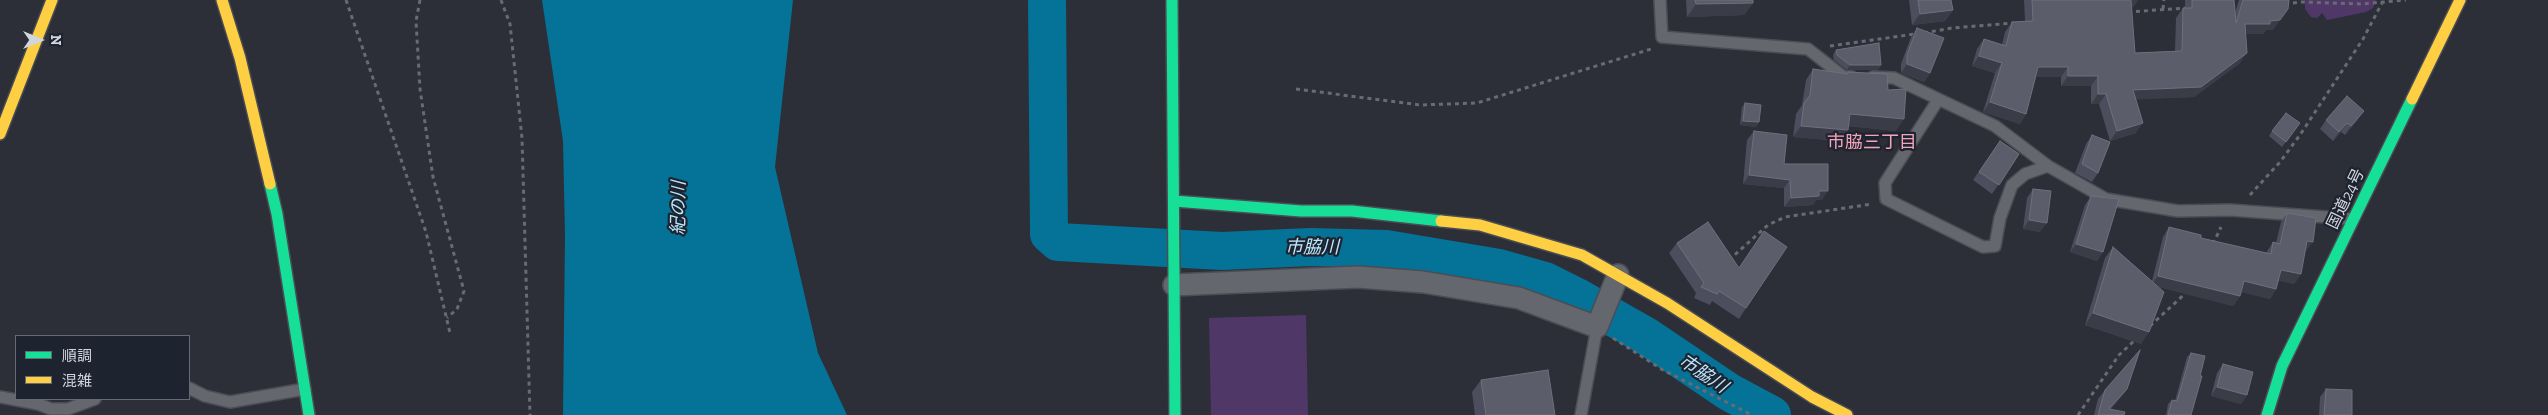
<!DOCTYPE html>
<meta charset="utf-8">
<style>
body{margin:0}
#map{position:relative;width:2548px;height:415px;overflow:hidden;background:#2c2f37;font-family:"Zilla Slab","Noto Sans JP",serif}
canvas{display:block}
.legend{position:absolute;left:15px;top:335px;width:175px;height:65px;box-sizing:border-box;background:#1e2330;border:1px solid #666a76;margin:0;padding:6px 9px;list-style:none;font-size:15px;color:#d1d5de}
.legend li{display:flex;align-items:center;gap:10px;height:25px}
.legend b{width:25px;border:1px solid #666a76}
.north{position:absolute;left:15px;top:15px;width:50px;height:50px;-webkit-text-stroke:4px #1e2330;paint-order:stroke;rotate:90deg;font-size:14px;font-weight:700;line-height:20px;text-align:center;color:#d1d5de}
.north::after{content:'';display:block;margin:auto;width:18px;height:22px;background:#d1d5de;clip-path:polygon(50% 0,100% 100%,50% 72%,0 100%)}
</style>
<div id="map">
<canvas width="2548" height="415"></canvas>
<ul class="legend">
<li><b style="height:6px;background:#16e098"></b>順調</li>
<li><b style="height:6px;background:#ffcf43"></b>混雑</li>
</ul>
<div class="north">N</div>
</div>
<script>
const ctx = document.querySelector('canvas').getContext('2d');
ctx.lineJoin = 'round';
function fillPath(path, color) { ctx.fillStyle = color; ctx.fill(path, 'evenodd'); }
const toPath = rows => new Path2D(rows.map(r => 'M' + r).join(''));
function strokePath(path, color, width, dash) { ctx.strokeStyle = color; ctx.lineWidth = width; ctx.lineCap = dash ? 'butt' : 'round'; ctx.setLineDash(dash || []); ctx.stroke(path); }
function label(font, color, halo, rows, align = 'center') {
  ctx.font = font + ' "Zilla Slab","Noto Sans JP",serif'; ctx.lineWidth = 4.5; ctx.setLineDash([]); ctx.textBaseline = 'middle'; ctx.strokeStyle = halo; ctx.fillStyle = color; for (const [text, x, y, turn = 0] of rows) {
    ctx.save(); ctx.translate(x, y); ctx.rotate((+turn || 0) * Math.PI / 180); ctx.textAlign = isNaN(turn) ? turn : align; if (halo) ctx.strokeText(text, 0, 0); ctx.fillText(text, 0, 0); ctx.restore();
  }
}
fillPath(toPath([
 [2305,0,2376,0,2373,8,2366,12,2327,20,2322,13,2317,18,2311,17,2305,9],
 [1306,315,1308,415,1211,415,1209,318]
]), '#4f3867');
fillPath(toPath([
 [542,0,793,0,775,167,818,353,847,415,563,415,565,235,563,141]
]), '#047397');
strokePath(toPath([
 [1047,0,1049,234,1058,242,1222,251,1310,247,1386,249,1499,268,1545,281,1579,298,1646,336,1729,392,1772,415]
]), '#047397', 38);
const lane = toPath([
 [1660,0,1662,37,1808,49,1844,77,1852,77],
 [1873,77,1894,78,1995,126,2048,166,2106,199,2178,211,2230,210,2353,219],
 [1938,100,1885,183,1886,199,1983,247,1995,246,2000,218,2012,185,2025,174,2048,166],
 [189,388,205,396,230,402,305,389],
 [0,397,38,404,51,409,68,409,95,399],
 [1581,415,1597,327]
]);
const street = toPath([
 [1174,285,1358,277,1423,282,1519,298,1597,327,1618,275]
]);
const fast = toPath([
 [1172,0,1175,415],
 [270,184,277,214,309,415],
 [1174,201,1301,211,1352,211,1441,221],
 [2267,415,2282,366,2412,99]
]);
const slow = toPath([
 [222,0,240,58,270,184],
 [2412,99,2460,0],
 [0,134,52,0],
 [1441,221,1480,225,1582,255,1667,303,1812,397,1847,415]
]);
strokePath(lane, '#4a4d54', 14);
strokePath(street, '#4a4d54', 24);
strokePath(fast, '#4a4d54', 14);
strokePath(slow, '#4a4d54', 14);
strokePath(toPath([
 [346,0,426,232,450,333],
 [420,0,416,21,420,89,433,177,464,291,457,309,447,318],
 [501,0,510,24,522,138,530,415],
 [2285,4,2302,2,2361,4,2406,0],
 [2163,9,2164,0],
 [2128,12,2186,8],
 [1924,33,1952,28,2014,23],
 [1830,46,1915,34],
 [1296,89,1420,105,1477,103,1651,49],
 [2250,195,2280,162,2300,135,2363,39,2382,3],
 [2213,244,2221,227],
 [1729,260,1768,225,1785,217,1872,204],
 [2150,326,2188,291],
 [1613,338,1663,370,1752,415],
 [2078,415,2119,355,2135,340]
]), '#686b71', 3, [4, 4]);
strokePath(lane, '#64676e', 11);
strokePath(street, '#64676e', 21);
strokePath(fast, '#16e098', 11);
strokePath(slow, '#ffcf43', 11);
fillPath(toPath([
 [1686,0,1753,0,1753,3,1744,15,1687,17],
 [1909,0,1951,0,1953,10,1945,21,1912,25],
 [2024,0,2138,0,2133,7,2131,7,2135,53,2175,51,2176,18,2183,8,2185,8,2185,0,2234,0,2235,13,2239,0,2289,0,2273,30,2266,30,2263,34,2246,34,2240,63,2194,97,2136,99,2136,133,2110,141,2099,104,2091,104,2091,86,2061,86,2061,77,2036,77,2026,114,2020,124,1983,112,1995,73,1972,66,1977,49,1984,39,2002,45,2005,32,2012,22,2025,21],
 [1917,28,1930,73,1924,82,1901,73,1901,64,1911,37],
 [1836,50,1881,65,1878,70,1847,70,1834,60,1833,55],
 [1813,69,1847,74,1848,72,1888,90,1896,131,1848,126,1840,141,1793,137,1796,114,1802,105,1806,80],
 [1745,103,1759,122,1756,127,1740,125,1742,107],
 [2326,120,2358,120,2345,135,2341,132,2333,141,2320,129],
 [2300,123,2282,147,2269,136,2272,131],
 [1754,131,1784,164,1822,200,1816,200,1813,205,1784,207,1784,188,1743,184,1747,140],
 [2092,135,2098,173,2092,182,2075,173,2086,144],
 [2000,141,2019,154,1992,194,1973,180],
 [2033,189,2040,232,2023,229,2027,198],
 [2091,196,2103,252,2097,261,2070,252,2085,205],
 [2287,213,2306,251,2305,251,2301,274,2294,284,2279,280,2276,289,2270,299,2241,292,2240,296,2233,306,2159,287,2141,344,2085,325,2105,258,2113,247,2152,281,2163,237,2169,227,2201,238,2266,253,2273,242,2276,243,2281,222],
 [1764,231,1746,308,1739,319,1712,301,1710,305,1694,298,1696,293,1669,253,1677,243,1739,268],
 [2191,353,2191,415,2166,415,2168,404,2172,400,2175,401,2187,357],
 [2223,364,2247,395,2241,404,2211,396,2217,373],
 [1481,380,1555,415,1475,415,1472,392],
 [2127,389,2121,397,2111,409,2124,415,2094,415,2098,399,2105,390],
 [2326,389,2352,415,2319,415,2320,397]
]), '#4d4e5d');
fillPath(toPath([
 [2129,0,2138,0,2133,7,2124,7],
 [1753,3,1744,15,1687,17,1696,4],
 [1953,10,1945,21,1912,25,1920,14],
 [2280,20,2273,30,2266,30,2263,34,2238,34,2245,24,2270,21],
 [2247,53,2240,63,2194,97,2126,100,2133,90],
 [1979,56,2002,63,1995,73,1972,66],
 [1907,64,1930,73,1924,82,1901,73],
 [1850,65,1881,65,1878,70,1847,70],
 [2038,67,2068,67,2061,77,2031,77],
 [2068,76,2098,76,2091,86,2061,86],
 [2098,94,2106,94,2099,104,2091,104],
 [1990,102,2026,114,2020,124,1983,112],
 [2364,111,2358,120,2345,135,2351,126],
 [1850,114,1904,119,1896,131,1842,125],
 [1743,121,1759,122,1756,127,1740,125],
 [2143,123,2136,133,2110,141,2117,131],
 [2347,123,2341,132,2333,141,2339,132],
 [1801,126,1848,130,1840,141,1793,137],
 [1749,175,1790,180,1784,188,1743,184],
 [1819,191,1828,191,1822,200,1816,200,1813,205,1784,207,1791,198],
 [2029,220,2047,223,2040,232,2023,229],
 [2307,241,2313,242,2306,251,2301,250],
 [2076,244,2103,252,2097,261,2070,252],
 [2281,270,2301,274,2294,284,2274,280],
 [2158,276,2240,296,2233,306,2151,285],
 [2244,281,2276,289,2270,299,2237,291],
 [2093,313,2149,332,2141,344,2085,325],
 [2217,387,2247,395,2241,404,2211,396],
 [2127,389,2121,397,2106,415,2109,409]
]), '#3a3c48');
const building = toPath([
 [1695,0,1753,0,1753,3,1696,4,1695,0],
 [1918,0,1951,0,1953,10,1920,14,1918,0],
 [2032,0,2131,0,2135,53,2182,51,2183,8,2192,8,2192,0,2234,0,2236,23,2243,0,2289,0,2288,9,2280,20,2270,21,2270,24,2245,24,2247,53,2201,87,2133,90,2143,123,2117,131,2106,94,2098,94,2098,76,2068,76,2068,67,2038,67,2026,114,1990,102,2002,63,1979,56,1984,39,2006,46,2012,22,2033,21,2032,0],
 [1917,28,1944,38,1930,73,1907,64,1907,55,1917,28],
 [1879,43,1881,65,1850,65,1837,55,1836,50,1879,43],
 [1813,69,1848,74,1848,72,1887,74,1888,90,1906,89,1904,119,1850,114,1848,130,1801,126,1804,103,1810,95,1813,69],
 [2347,96,2364,111,2351,126,2347,123,2339,132,2326,120,2347,96],
 [1745,103,1761,105,1759,122,1743,121,1745,103],
 [2286,113,2300,123,2286,142,2272,131,2286,113],
 [1754,131,1787,135,1784,164,1828,164,1828,191,1819,191,1819,196,1791,198,1790,180,1749,175,1754,131],
 [2092,135,2110,142,2098,173,2082,164,2092,135],
 [2000,141,2019,154,1999,185,1979,172,2000,141],
 [2033,189,2051,191,2047,223,2029,220,2033,189],
 [2091,196,2119,199,2103,252,2076,244,2091,196],
 [2287,213,2316,218,2313,242,2307,241,2301,274,2281,270,2276,289,2244,281,2240,296,2158,276,2169,227,2201,235,2201,238,2271,254,2273,242,2280,244,2287,213],
 [1708,222,1739,268,1764,231,1787,247,1746,308,1719,291,1717,294,1701,287,1704,283,1677,243,1708,222],
 [2113,247,2164,292,2149,332,2093,313,2113,247],
 [2140,350,2127,389,2109,409,2125,412,2124,415,2098,415,2105,390,2140,350],
 [2191,353,2205,356,2200,376,2202,376,2191,415,2168,415,2172,400,2177,401,2191,353],
 [2223,364,2253,372,2247,395,2217,387,2223,364],
 [1548,370,1555,415,1486,415,1481,380,1548,370],
 [2326,389,2352,390,2352,415,2324,415,2326,389]
]);
fillPath(building, '#5b5d6b');
strokePath(building, '#6e707d', 1);
label('16px', '#d1d5de', '#1e2330', [
 ["国道24号",2346,199,-64]
]);
label('18px', '#f5a3b8', '#1e2330', [
 ["市脇三丁目",1872,143]
]);
label('italic 18px', '#bbe7fd', '#1e2330', [
 ["紀の川",679,208,-89],
 ["市脇川",1312,248],
 ["市脇川",1703,374,34]
]);
</script>
